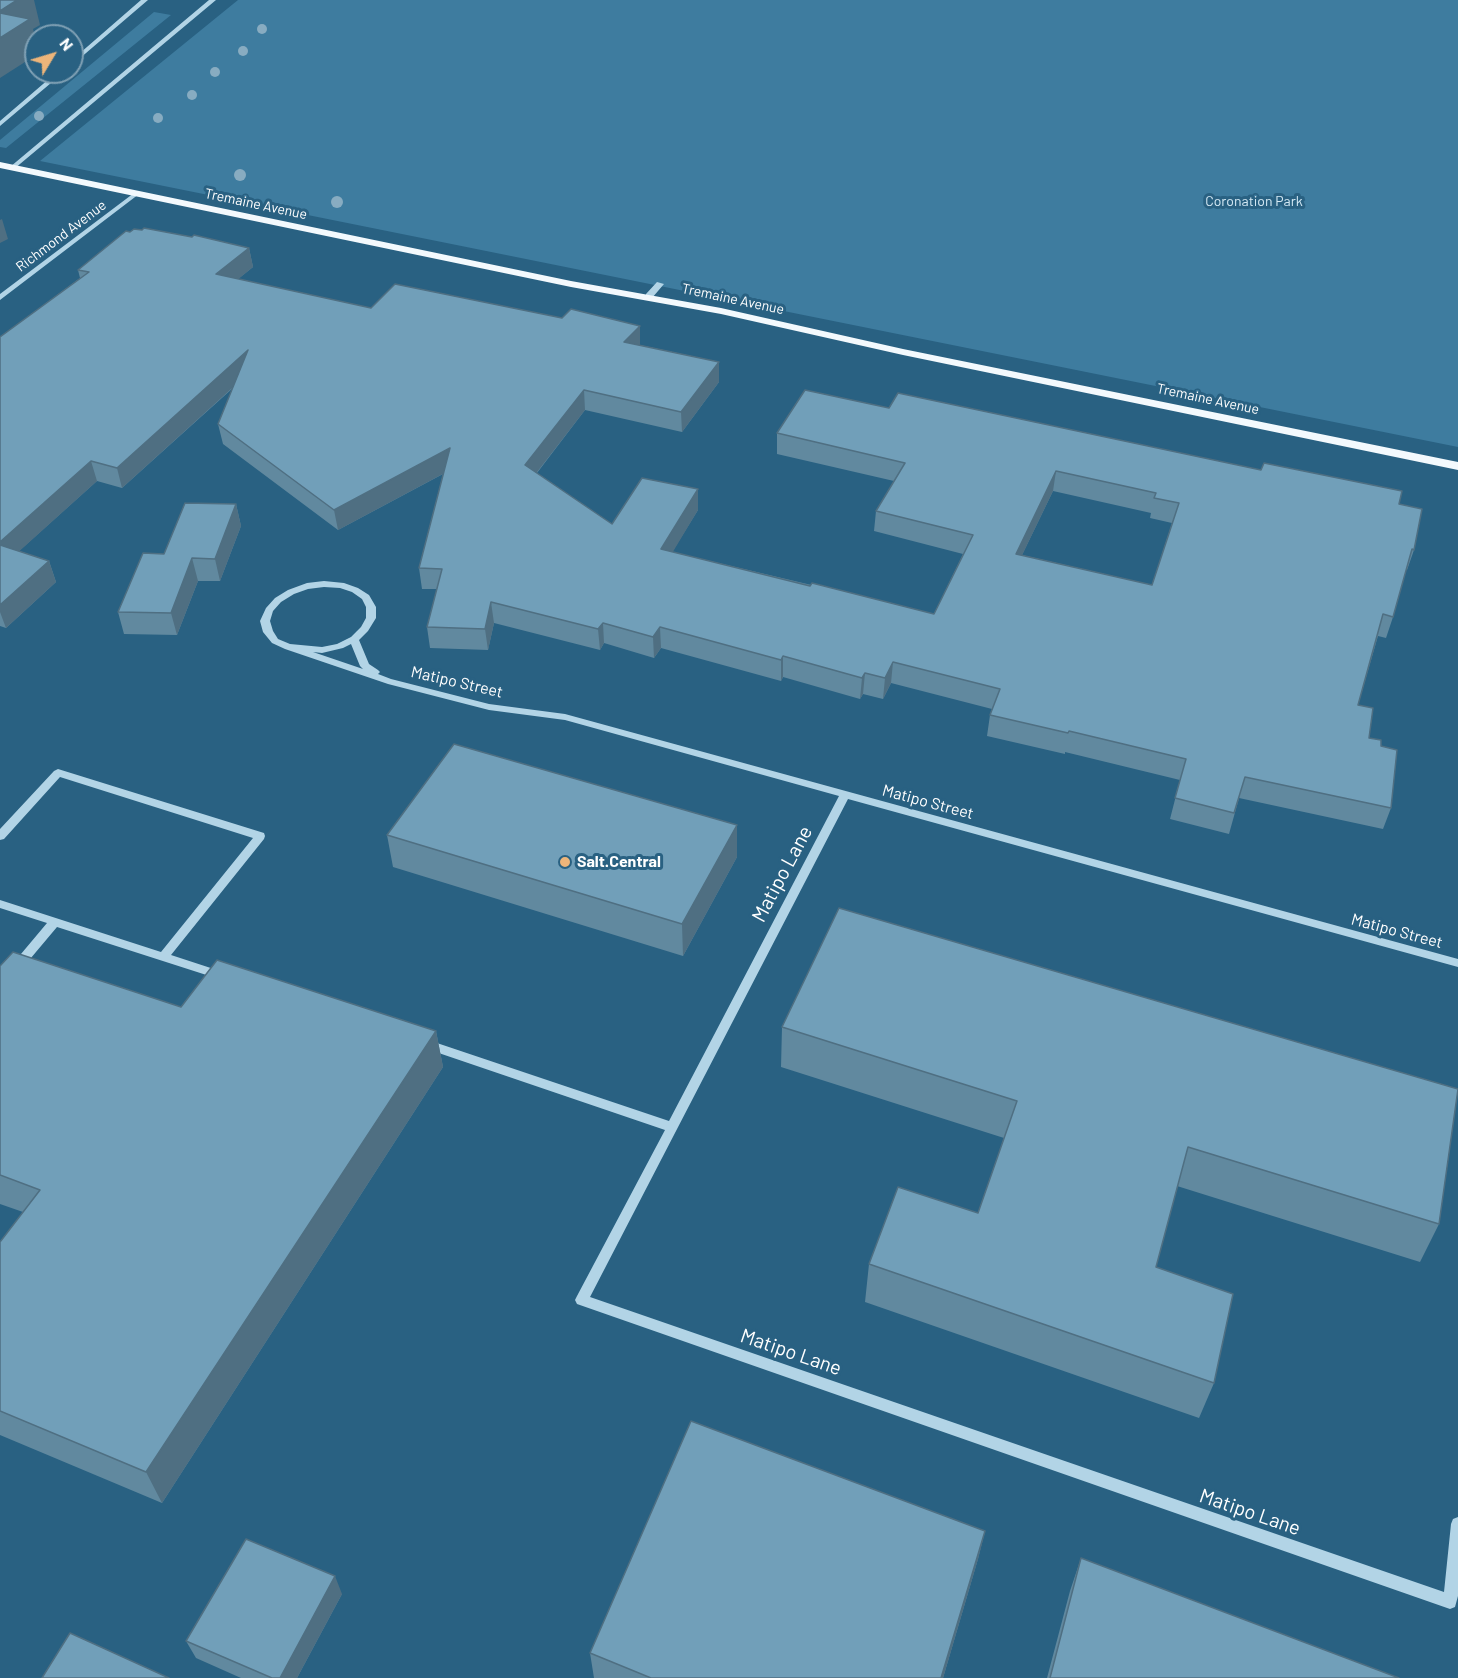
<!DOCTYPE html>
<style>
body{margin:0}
#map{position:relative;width:1458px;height:1678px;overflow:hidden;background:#296182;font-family:Barlow,sans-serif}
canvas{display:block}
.north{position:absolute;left:24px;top:24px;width:60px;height:60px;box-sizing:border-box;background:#296182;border:2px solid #7fa0b4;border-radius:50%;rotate:52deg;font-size:16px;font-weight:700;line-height:24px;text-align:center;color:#fff}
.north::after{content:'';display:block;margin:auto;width:21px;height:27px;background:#edb57a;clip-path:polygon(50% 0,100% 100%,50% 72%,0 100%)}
</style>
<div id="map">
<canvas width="1458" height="1678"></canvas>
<div class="north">N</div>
</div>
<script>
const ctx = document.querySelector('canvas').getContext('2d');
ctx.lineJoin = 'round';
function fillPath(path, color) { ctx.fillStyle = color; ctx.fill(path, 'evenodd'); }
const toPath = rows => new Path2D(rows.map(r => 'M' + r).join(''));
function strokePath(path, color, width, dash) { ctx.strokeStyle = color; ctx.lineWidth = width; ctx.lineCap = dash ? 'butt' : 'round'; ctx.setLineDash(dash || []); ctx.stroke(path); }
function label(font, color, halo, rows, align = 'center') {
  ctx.font = font + ' Barlow,sans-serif'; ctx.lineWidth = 6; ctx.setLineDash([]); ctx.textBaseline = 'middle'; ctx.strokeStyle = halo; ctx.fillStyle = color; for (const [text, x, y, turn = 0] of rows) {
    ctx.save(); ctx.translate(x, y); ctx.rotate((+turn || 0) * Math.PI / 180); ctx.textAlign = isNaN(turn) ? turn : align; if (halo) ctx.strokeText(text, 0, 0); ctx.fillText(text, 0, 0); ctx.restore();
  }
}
fillPath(toPath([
 [238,0,1458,0,1458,447,40,161],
 [154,12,171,15,6,148,0,147,0,140]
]), '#3e7c9f');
fillPath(toPath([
 [141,0,148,0,72,65,72,60,141,0],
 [209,0,216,0,14,169,10,169,10,167,209,0],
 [57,72,64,72,0,126,0,121,57,72],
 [134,193,139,194,0,300,0,294,134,193],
 [657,282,664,284,652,298,646,298,646,294,657,282],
 [324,581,344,583,358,588,369,595,376,607,376,618,368,631,359,640,369,664,378,670,380,672,378,674,391,679,489,704,565,714,1458,959,1458,967,848,799,590,1297,1444,1592,1451,1524,1453,1519,1458,1517,1458,1596,1455,1607,1450,1609,577,1304,575,1300,577,1296,665,1130,424,1048,422,1045,424,1042,428,1040,669,1121,839,796,565,720,489,710,388,684,285,649,272,643,263,632,260,621,266,608,275,598,288,590,307,583,324,581],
 [324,587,340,588,352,592,362,599,366,607,366,618,361,627,351,637,337,644,322,647,290,644,278,639,273,631,270,621,273,611,281,602,294,594,308,589,324,587],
 [351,644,360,666,363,669,313,652,322,653,343,648,351,644],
 [58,769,264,833,265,836,264,839,171,955,226,973,228,976,226,979,222,980,57,927,4,990,0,991,0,979,47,923,0,908,0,900,161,952,253,838,60,777,4,839,0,840,0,829,54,771,58,769]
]), '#b2d4e6');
fillPath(toPath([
 [0,162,571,281,721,308,903,349,1458,462,1458,470,903,355,721,314,571,287,0,168,0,162]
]), '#f3f9fd');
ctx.fillStyle = '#88acc1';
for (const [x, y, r] of [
 [262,29,5],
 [243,51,5],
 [215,72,5],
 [192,95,5],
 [39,116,5],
 [158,118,5],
 [240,175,6],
 [337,202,6]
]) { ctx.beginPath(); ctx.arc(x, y, r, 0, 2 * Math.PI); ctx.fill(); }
fillPath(toPath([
 [249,248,253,267,238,279,371,308,640,345,719,362,719,382,682,432,585,410,537,473,612,524,698,489,698,510,672,552,934,614,963,554,874,531,876,511,894,481,777,454,777,433,889,408,1399,504,1414,550,1407,570,1406,570,1393,617,1386,638,1378,636,1358,705,1369,738,1381,746,1391,808,1383,829,1239,798,1229,834,1170,819,1180,780,1065,752,1065,754,987,736,990,715,992,709,891,683,883,699,863,694,860,699,783,677,781,681,661,648,654,658,604,643,600,650,494,623,488,650,430,648,427,627,437,589,422,589,419,568,443,474,338,530,223,444,218,424,233,388,122,488,97,481,19,551,49,561,56,582,6,628,0,626,0,337,80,278,78,270],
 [1053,491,1151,513,1150,518,1172,523,1152,585,1022,555],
 [236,504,241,526,220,581,198,581,177,635,124,634,118,612,164,554],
 [387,835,737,857,683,956,393,867],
 [839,908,1439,1224,1420,1262,1177,1186,1156,1267,1214,1383,1199,1418,865,1302,869,1264,978,1213,1004,1138,781,1067,782,1027],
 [0,966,181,1007,436,1031,443,1067,162,1503,0,1435,0,1242,23,1212,0,1204],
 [985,1531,978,1559,943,1678,594,1678,590,1653],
 [1081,1558,1399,1678,1047,1678,1070,1591],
 [342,1594,297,1678,241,1678,196,1658,186,1641]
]), '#61899f');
fillPath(toPath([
 [17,0,34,0,40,25,33,29,36,40,36,55,0,78,0,11],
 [2,219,8,239,0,243,0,220],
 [249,248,253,267,220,294,216,274],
 [640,326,640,346,624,342],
 [248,350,252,370,122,488,117,468],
 [719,362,719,382,682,432,681,412],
 [584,390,585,410,527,485,525,465],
 [450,448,452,469,338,530,334,510],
 [91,461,97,481,4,565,0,553,0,542],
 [1056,471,1053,491,1013,574,1016,554],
 [698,489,698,510,662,570,661,549],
 [236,504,241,526,220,581,215,559],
 [192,558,198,581,177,635,171,613],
 [49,561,56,582,6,628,0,612,0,605],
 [491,602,494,623,488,650,485,629],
 [603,623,604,643,600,650,598,629],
 [660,627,661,648,654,658,653,637],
 [783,656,783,677,781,681,781,660],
 [893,662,891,683,883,699,885,678],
 [865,673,863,694,860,699,862,678],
 [737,825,737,857,683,956,682,924],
 [436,1031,443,1067,162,1503,146,1472],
 [985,1531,978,1559,943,1678,941,1678],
 [335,1576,342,1594,297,1678,280,1678]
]), '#4f6f82');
const building = toPath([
 [0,0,17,0,0,11,0,0],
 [0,13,30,19,0,38,0,13],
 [144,228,192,237,194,235,249,248,216,274,371,308,395,284,562,318,571,309,640,326,624,342,719,362,681,412,584,390,525,465,612,524,642,478,698,489,661,549,810,586,812,583,934,614,973,535,876,511,905,463,777,433,805,390,889,408,898,393,1261,470,1264,463,1402,491,1399,504,1422,509,1414,550,1412,549,1393,617,1383,614,1358,705,1373,708,1369,738,1381,740,1381,746,1397,750,1391,808,1245,777,1234,813,1175,798,1186,759,1069,731,1068,733,990,715,1000,689,893,662,885,678,865,673,862,678,783,656,781,660,660,627,653,637,603,623,598,629,491,602,485,629,427,627,442,569,419,568,450,448,334,510,218,424,248,350,117,468,91,461,0,542,0,337,89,272,78,270,126,231,130,232,134,229,142,230,144,228],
 [1056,471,1156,493,1154,498,1179,503,1152,585,1016,554,1056,471],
 [185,503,236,504,215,559,192,558,171,613,118,612,143,553,164,554,185,503],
 [0,545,49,561,0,605,0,545],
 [454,744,737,825,682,924,387,835,454,744],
 [839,908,1458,1089,1439,1224,1188,1147,1156,1267,1233,1294,1214,1383,869,1264,898,1187,978,1213,1017,1101,782,1027,839,908],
 [13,952,181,1007,217,960,436,1031,146,1472,0,1411,0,1242,40,1190,0,1175,0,966,13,952],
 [691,1421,985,1531,941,1678,651,1678,590,1653,691,1421],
 [246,1539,335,1576,280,1678,272,1678,186,1641,246,1539],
 [1081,1558,1399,1678,1050,1678,1081,1558],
 [70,1633,169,1678,42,1678,70,1633]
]);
fillPath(building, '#719fb9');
strokePath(building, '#4f6f82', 1.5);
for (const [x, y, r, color] of [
 [565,862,6,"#edb57a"]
]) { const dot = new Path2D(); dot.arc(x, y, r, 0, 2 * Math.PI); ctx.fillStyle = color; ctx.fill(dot); strokePath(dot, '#296182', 2); }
label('14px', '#d5eaf5', '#296182', [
 ["Coronation Park",1254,201]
]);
label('14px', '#fff', '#296182', [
 ["Tremaine Avenue",256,204,12],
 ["Richmond Avenue",61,236,-37],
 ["Tremaine Avenue",733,299,12],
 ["Tremaine Avenue",1208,399,12]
]);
label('16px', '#fff', '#296182', [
 ["Matipo Street",457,682,13],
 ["Matipo Street",928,802,15],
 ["Matipo Street",1397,931,15]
]);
label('bold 16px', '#fff', '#296182', [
 ["Salt.Central",577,862]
], 'left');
label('20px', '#fff', '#296182', [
 ["Matipo Lane",782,874,-62],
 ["Matipo Lane",791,1352,19],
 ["Matipo Lane",1250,1512,19]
]);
</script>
